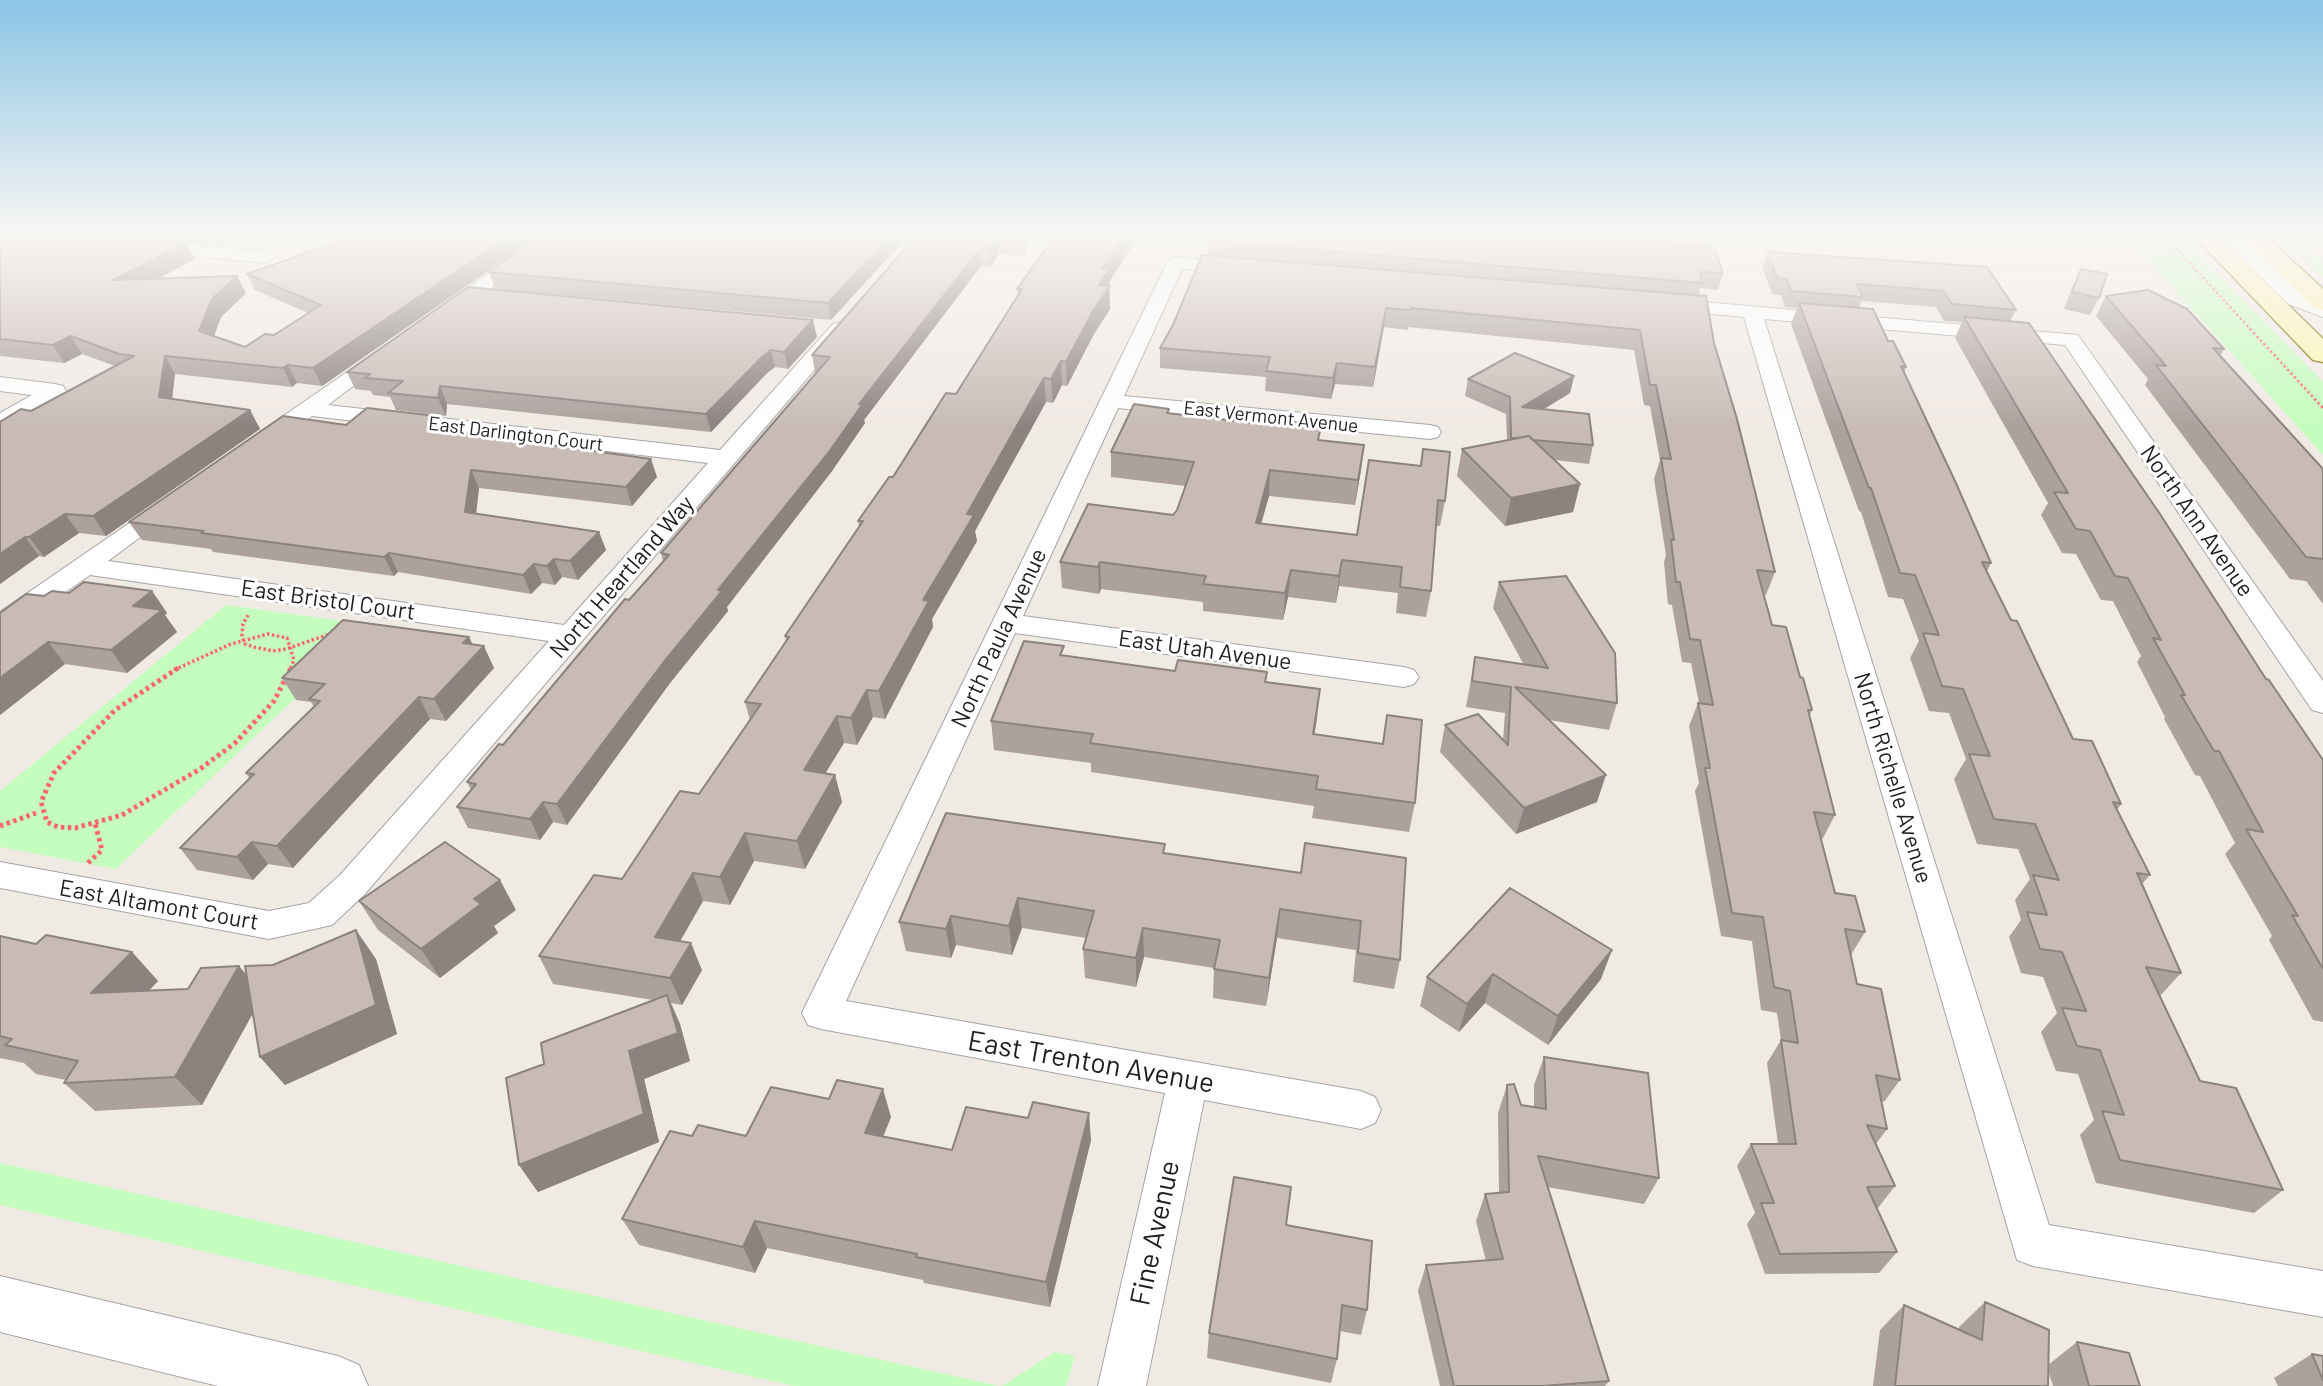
<!DOCTYPE html>
<style>
body{margin:0}
canvas{display:block;background:#f0eae4}
</style>
<canvas width="2323" height="1386"></canvas>
<script>
const ctx = document.querySelector('canvas').getContext('2d');
ctx.lineJoin = 'round';
function fillPath(path, color) { ctx.fillStyle = color; ctx.fill(path, 'evenodd'); }
const toPath = rows => new Path2D(rows.map(r => 'M' + r).join(''));
function strokePath(path, color, width, dash) { ctx.strokeStyle = color; ctx.lineWidth = width; ctx.lineCap = dash ? 'butt' : 'round'; ctx.setLineDash(dash || []); ctx.stroke(path); }
function label(font, color, halo, rows, align = 'center') {
  ctx.font = font + ' Barlow,sans-serif'; ctx.lineWidth = 6; ctx.setLineDash([]); ctx.textBaseline = 'middle'; ctx.strokeStyle = halo; ctx.fillStyle = color; for (const [text, x, y, turn = 0] of rows) {
    ctx.save(); ctx.translate(x, y); ctx.rotate((+turn || 0) * Math.PI / 180); ctx.textAlign = isNaN(turn) ? turn : align; if (halo) ctx.strokeText(text, 0, 0); ctx.fillText(text, 0, 0); ctx.restore();
  }
}
fillPath(toPath([
 [2124,233,2177,233,2323,382,2323,455],
 [2274,233,2289,233,2323,263,2323,276],
 [226,605,372,625,116,869,0,847,0,791],
 [0,1163,999,1386,794,1386,0,1205],
 [1055,1352,1075,1356,1066,1386,1002,1386]
]), '#c4fdbd');
const minor = toPath([
 [547,233,567,233,454,315,440,315,437,311,440,307,547,233],
 [878,233,927,233,929,236,920,241,887,238,878,233],
 [151,242,266,251,275,257,266,263,145,251,142,247,145,243,151,242],
 [1176,257,1236,262,1245,268,1236,274,1182,269,1124,396,1430,425,1438,427,1441,432,1438,437,1430,439,1118,408,1023,616,1404,667,1414,670,1419,677,1414,684,1404,687,1015,633,846,1001,1361,1091,1375,1097,1381,1110,1375,1123,1361,1129,1204,1100,1146,1386,1098,1386,1165,1093,821,1029,808,1025,802,1013,1167,263,1176,257],
 [1669,299,2078,335,2323,681,2323,713,2312,710,2065,345,1764,319,2049,1225,2323,1271,2323,1317,2033,1266,2017,1260,1744,317,1662,309,1659,305,1669,299],
 [840,322,847,324,850,328,847,332,364,895,332,925,269,939,0,888,0,862,269,911,309,903,340,875,549,641,90,575,10,631,0,634,0,612,160,502,169,500,178,502,181,507,108,561,564,625,708,463,312,416,272,445,256,445,252,440,256,435,376,352,383,350,390,352,393,356,328,405,720,450,833,324,840,322],
 [0,377,55,384,63,386,66,391,63,396,0,429,0,413,32,395,0,391,0,377]
]);
const tertiary = toPath([
 [2215,233,2239,233,2304,294,2323,301,2323,317,2288,304,2215,233],
 [0,1276,338,1356,359,1365,368,1386,218,1386,0,1332,0,1276]
]);
const secondary = toPath([
 [2191,233,2215,233,2323,339,2323,362,2313,360,2191,233],
 [2238,233,2262,233,2323,289,2323,311,2314,308,2238,233]
]);
strokePath(minor, '#a5a5a5', 2);
strokePath(tertiary, '#a5a5a5', 2);
strokePath(secondary, '#7b7200', 3);
strokePath(toPath([
 [2162,233,2323,408]
]), '#ff6671', 2.5, [2.5, 2.5]);
strokePath(toPath([
 [248,615,243,624,242,636,245,644,254,647,273,651,286,649,330,634],
 [174,670,231,644,268,634,287,638,294,660,290,670]
]), '#ff6671', 3.5, [2.5, 2.5]);
strokePath(toPath([
 [178,668,115,710,54,773,41,802,47,822,58,827,75,828,122,815,200,769,235,743,274,701,291,668],
 [0,826,36,813],
 [88,863,102,850,95,823]
]), '#ff6671', 5, [3.5, 3.5]);
fillPath(minor, '#fff');
fillPath(tertiary, '#fff');
fillPath(secondary, '#fef5b4');
fillPath(toPath([
 [0,233,248,233,222,245,150,240,195,259,158,279,246,293,221,317,214,336,245,347,274,335,308,313,255,290,247,274,543,233,322,386,297,383,292,387,175,374,172,399,250,410,260,429,106,536,79,533,44,557,39,556,0,584,31,411,115,366,82,354,64,363,0,356],
 [893,233,900,233,902,242,831,320,495,289,489,272],
 [919,233,1018,233,1025,240,1026,256,999,254,990,267,981,266,864,420,865,423,832,471,727,607,728,611,670,683,567,825,553,822,540,840,468,828,457,807,471,790,467,782,503,745,663,561,661,553,816,373,815,372,812,355],
 [1520,235,1576,239,1576,236,1723,273,1718,290,1700,288,1698,296,1714,343,1775,572,1766,595,1764,594,1772,625,1800,677,1812,710,1809,716,1835,815,1823,838,1821,838,1835,893,1865,932,1851,955,1857,984,1900,1080,1884,1102,1882,1101,1887,1129,1876,1144,1895,1186,1878,1208,1877,1208,1897,1252,1879,1273,1765,1274,1747,1224,1755,1213,1737,1166,1751,1144,1778,1144,1767,1063,1781,1040,1777,1013,1761,1010,1752,941,1721,936,1695,791,1699,783,1689,726,1698,703,1699,703,1691,663,1682,662,1672,605,1668,604,1664,562,1666,555,1654,479,1660,460,1650,406,1644,405,1634,350,1408,327,1408,330,1384,327,1373,387,1335,384,1331,399,1265,391,1266,377,1160,368,1160,348,1173,325,1208,255,1208,241,1519,238],
 [1132,246,1109,282,1110,309,1094,334,1067,386,1062,385,1053,403,1046,402,975,531,977,541,932,619,933,627,885,719,873,717,857,745,844,743,825,773,835,775,842,802,805,869,754,861,730,905,703,901,680,941,702,970,682,1005,671,1003,680,1024,690,1061,644,1079,659,1142,538,1192,519,1165,653,1000,553,984,539,956,622,879,699,794,750,720,745,702,786,641,785,636,859,527,858,521,893,477,956,394,1018,296,1017,289],
 [1768,252,1987,267,2016,310,2010,321,2323,760,2323,1022,2313,1020,2269,940,2272,936,2225,854,2235,843,2200,776,2195,775,2164,719,2165,717,2137,662,2141,656,2113,601,2101,600,2076,554,2062,553,2041,515,2048,503,1955,338,1962,322,1944,321,1936,307,1861,301,1859,308,1888,341,1906,367,1904,372,1991,563,1987,571,2011,620,2073,739,2121,804,2117,810,2150,875,2142,884,2181,973,2160,996,2200,1081,2283,1190,2254,1213,2096,1183,2080,1135,2094,1120,2078,1074,2056,1071,2041,1032,2057,1013,2043,977,2021,973,2009,937,2021,920,2015,900,2030,879,2018,849,1977,844,1954,779,1966,759,1949,713,1929,711,1910,658,1919,641,1903,599,1888,597,1861,512,1859,511,1791,324,1797,308,1785,307,1781,295,1772,294,1762,267],
 [2081,269,2099,298,2090,315,2064,309,2073,285],
 [2106,296,2224,349,2220,356,2323,469,2323,604,2306,581,2290,579,2145,385,2148,379,2096,316],
 [817,337,788,369,775,367,767,373,711,432,447,404,446,416,396,410,390,397,373,395,371,391,355,389,347,372],
 [1574,376,1570,393,1543,409,1593,445,1589,464,1555,460,1580,484,1573,512,1505,526,1457,476,1462,449,1507,440,1506,414,1465,396,1468,379],
 [1169,409,1169,413,1320,441,1361,470,1355,505,1269,496,1261,524,1357,535,1420,466,1423,449,1445,501,1440,526,1436,526,1431,591,1426,617,1396,613,1398,593,1339,586,1336,603,1288,597,1283,620,1203,611,1203,602,1101,589,1099,594,1062,588,1060,562,1173,515,1177,510,1185,486,1111,477,1111,452],
 [346,425,442,430,657,477,632,506,479,488,476,514,599,532,606,550,578,580,562,577,555,585,542,583,531,594,398,572,394,576,213,552,211,549,142,540,129,522],
 [1499,582,1617,703,1609,730,1549,720,1597,802,1516,834,1440,752,1445,725,1503,740,1505,713,1466,707,1475,657,1524,665,1493,608],
 [152,591,167,613,165,615,177,632,127,673,65,664,0,715,44,596,69,593],
 [473,644,494,668,446,721,430,719,293,868,268,864,253,880,197,870,180,848,250,779,246,773,314,707,311,702,296,700,282,678],
 [1064,655,1175,671,1267,672,1266,682,1317,718,1314,734,1382,744,1387,715,1415,803,1409,832,1312,818,1314,806,1091,772,1091,763,994,750,991,721],
 [1305,843,1400,960,1394,989,1353,982,1356,950,1277,938,1266,1006,1213,998,1214,968,1144,957,1136,987,1085,978,1083,949,1086,938,1022,928,1012,955,956,945,951,958,906,951,899,922,1165,853,1301,873],
 [1510,888,1601,979,1548,1045,1485,1003,1459,1032,1420,1006,1427,977],
 [359,901,516,910,494,926,498,933,440,978,378,930],
 [0,936,36,944,132,952,158,981,149,990,188,989,239,966,246,975,376,959,397,1034,285,1085,260,1057,253,1013,202,1105,95,1111,64,1083,66,1080,36,1074,24,1063,0,1058],
 [1544,1057,1659,1178,1644,1204,1547,1187,1609,1381,1605,1386,1440,1386,1418,1291,1426,1265,1486,1261,1476,1221,1485,1194,1499,1193,1498,1113,1507,1085,1521,1105,1534,1107,1534,1085],
 [891,1117,883,1136,952,1150,1091,1140,1050,1307,924,1283,923,1280,767,1248,755,1273,639,1245,622,1219,692,1136,746,1136],
 [1286,1225,1367,1310,1361,1335,1340,1331,1337,1359,1331,1383,1207,1358,1209,1333],
 [1985,1302,2048,1365,2077,1342,2140,1386,2053,1386,2048,1370,2048,1386,1873,1386,1880,1330,1904,1305,1959,1329,1959,1327],
 [2312,1354,2323,1356,2323,1386,2278,1386,2274,1378]
]), '#aca19d');
fillPath(toPath([
 [216,233,248,233,222,245],
 [514,233,543,233,322,386,313,368],
 [893,233,900,233,902,242,831,320,828,303],
 [1126,233,1132,233,1132,246,1109,282,1110,309,1094,334,1067,386,1066,362,1099,285,1102,269],
 [998,237,999,254,990,267,988,250],
 [186,243,195,259,123,297,113,280],
 [980,249,981,266,864,420,865,423,832,471,727,607,728,611,670,683,567,825,557,804,859,404],
 [237,276,246,293,221,317,209,349,199,331,212,299],
 [1386,308,1384,327,1373,387,1375,367],
 [813,320,817,337,788,369,784,352],
 [71,336,82,354,64,363,53,345],
 [771,350,775,367,767,373,711,432,706,414,763,356],
 [165,356,175,374,170,415,159,397],
 [1061,361,1062,385,1053,403,1051,379],
 [1337,363,1335,384,1331,399,1333,378],
 [288,365,297,383,292,387,283,368],
 [1574,376,1570,393,1518,425,1522,407],
 [1044,378,1046,402,975,531,977,541,932,619,933,627,885,719,879,691,923,600,967,514],
 [440,386,447,404,446,416,438,398],
 [250,410,260,429,106,536,93,516],
 [436,416,443,434,434,429],
 [1364,445,1361,470,1355,505,1358,480],
 [651,459,657,477,632,506,626,487],
 [471,470,479,488,474,531,465,512],
 [1270,470,1269,496,1254,549,1256,523],
 [1580,484,1573,512,1505,526,1511,498],
 [65,514,79,533,44,557,29,537],
 [599,532,606,550,578,580,570,561],
 [25,537,39,556,0,584,0,554],
 [389,553,398,572,394,576,384,557],
 [554,559,562,577,555,585,547,566],
 [1342,560,1339,586,1336,603,1339,576],
 [1100,562,1101,589,1099,594,1098,567],
 [534,564,542,583,531,594,523,575],
 [1291,570,1288,597,1283,620,1285,593],
 [152,591,167,613,165,615,177,632,127,673,111,650,133,606],
 [469,637,477,653,484,646,494,668,446,721,434,699,463,643],
 [48,642,65,664,0,715,0,678],
 [1320,689,1317,718,1310,763,1313,734],
 [867,690,873,717,857,745,851,718],
 [419,697,430,719,293,868,277,846],
 [837,716,844,743,811,797,804,770],
 [835,775,842,802,805,869,797,841],
 [1606,775,1597,802,1516,834,1524,808],
 [543,802,553,822,540,840,530,819],
 [745,833,754,861,730,905,720,877],
 [252,842,268,864,253,880,237,857],
 [693,873,703,901,667,964,655,937],
 [500,880,516,910,494,926,498,933,440,978,421,949,474,899],
 [1018,898,1022,928,1012,955,1009,926],
 [1280,909,1277,938,1266,1006,1269,978],
 [951,916,956,945,951,958,946,929],
 [1143,928,1144,957,1136,987,1136,958],
 [356,930,376,959,397,1034,285,1085,260,1057],
 [691,943,702,970,682,1005,670,978],
 [1612,950,1601,979,1548,1045,1558,1016],
 [132,952,158,981,119,1022,91,993],
 [239,966,263,995,202,1105,175,1077],
 [1493,974,1485,1003,1459,1032,1467,1004],
 [667,995,680,1024,690,1061,644,1079,659,1142,538,1192,519,1165,629,1051],
 [883,1089,891,1117,874,1160,865,1133],
 [1089,1113,1091,1140,1050,1307,1046,1282],
 [755,1221,767,1248,755,1273,743,1247]
]), '#8c837f');
const building = toPath([
 [363,233,514,233,313,368,288,365,283,368,165,356,159,397,250,410,93,516,65,514,29,537,25,537,0,554,0,422,21,409,31,411,134,356,119,354,71,336,53,345,0,339,0,238,121,237,186,243,113,280,237,276,212,299,199,331,245,347,265,334,274,335,321,305,247,274,363,233],
 [543,233,893,233,828,303,489,272,543,233],
 [919,233,1018,233,1025,240,998,237,988,250,980,249,859,404,862,405,829,452,718,590,722,591,663,663,557,804,543,802,530,819,457,807,476,784,467,782,499,744,503,745,625,599,629,600,669,555,661,553,830,357,812,355,919,233],
 [1057,233,1126,233,1102,269,1109,269,1099,285,1110,286,1093,311,1066,362,1061,361,1051,379,1044,378,967,514,974,515,923,600,929,601,879,691,867,690,851,718,837,716,804,770,835,775,797,841,745,833,720,877,693,873,655,937,691,943,670,978,539,956,594,875,622,879,680,791,699,794,761,704,745,702,789,637,785,636,863,521,858,521,889,477,893,477,946,393,956,394,1022,289,1017,289,1057,233],
 [1211,233,1462,233,1520,238,1520,235,1577,239,1576,236,1714,247,1723,273,1700,272,1702,283,1208,241,1211,233],
 [1768,252,1987,267,2016,310,1952,304,1943,291,1857,284,1863,297,1791,291,1786,279,1777,278,1768,252],
 [1202,255,1706,296,1714,343,1737,419,1775,572,1757,570,1772,625,1786,627,1800,677,1803,678,1812,710,1808,710,1835,815,1814,812,1835,893,1855,896,1865,932,1845,929,1857,984,1881,989,1900,1080,1876,1075,1887,1129,1867,1125,1895,1186,1867,1187,1897,1252,1780,1254,1761,1203,1774,1203,1751,1144,1796,1144,1781,1040,1798,1043,1790,991,1774,987,1763,917,1732,913,1705,768,1710,768,1698,703,1713,705,1700,640,1690,639,1680,582,1676,582,1671,540,1674,540,1661,458,1671,459,1656,385,1650,385,1640,330,1411,308,1410,310,1386,308,1375,367,1337,363,1333,378,1266,371,1270,357,1160,348,1173,325,1202,255],
 [2081,269,2107,274,2099,298,2072,292,2081,269],
 [468,287,813,320,784,352,771,350,763,356,706,414,440,386,438,398,388,393,403,381,365,378,370,374,347,372,468,287],
 [2148,290,2187,309,2224,349,2213,348,2323,469,2323,559,2306,557,2156,365,2166,366,2106,296,2148,290],
 [1799,303,1873,309,1888,341,1893,341,1906,367,1901,366,1955,481,1991,563,1982,562,2011,620,2017,621,2073,739,2092,741,2121,804,2113,802,2150,875,2137,873,2181,973,2146,967,2200,1081,2236,1088,2283,1190,2120,1160,2102,1111,2124,1115,2100,1050,2077,1046,2062,1008,2086,1011,2062,952,2040,949,2027,912,2047,915,2033,875,2059,880,2035,824,1994,819,1969,754,1990,756,1963,689,1942,686,1923,633,1939,635,1915,575,1900,573,1871,488,1869,488,1799,303],
 [1964,317,2029,323,2160,514,2266,679,2269,680,2323,760,2323,969,2292,915,2298,916,2246,829,2263,832,2219,751,2214,751,2181,695,2185,695,2153,638,2161,640,2128,578,2115,576,2090,531,2076,529,2054,492,2068,493,1964,317],
 [1515,353,1574,376,1522,407,1589,414,1593,445,1533,440,1529,436,1517,438,1511,438,1510,397,1468,379,1515,353],
 [1134,404,1169,409,1167,413,1252,423,1253,416,1321,426,1318,440,1364,445,1358,480,1270,470,1256,523,1357,535,1369,460,1421,466,1423,449,1450,452,1445,501,1438,500,1431,591,1400,587,1402,567,1342,560,1339,576,1291,570,1285,593,1203,584,1206,576,1100,562,1098,567,1060,562,1088,504,1173,515,1177,510,1194,462,1111,452,1134,404],
 [367,408,436,416,434,429,651,459,626,487,471,470,465,512,599,532,570,561,554,559,547,566,534,564,523,575,389,553,384,557,201,533,204,531,129,522,283,416,346,425,367,408],
 [1529,436,1580,484,1511,498,1462,449,1529,436],
 [1566,576,1615,653,1617,703,1515,687,1606,775,1524,808,1445,725,1478,714,1508,745,1511,687,1472,681,1475,657,1548,668,1499,582,1566,576],
 [84,582,152,591,133,606,162,610,111,650,48,642,0,678,0,613,26,594,44,596,52,591,69,593,84,582],
 [343,620,469,637,463,643,484,646,434,699,419,697,277,846,252,842,237,857,180,848,254,774,246,773,320,701,309,699,325,684,282,678,343,620],
 [1024,641,1064,646,1060,655,1175,671,1178,660,1267,672,1265,682,1320,689,1313,734,1383,744,1387,715,1422,720,1415,803,1316,789,1318,776,1090,743,1093,734,991,721,1024,641],
 [946,813,1165,844,1163,853,1301,873,1305,843,1406,858,1400,960,1358,953,1361,921,1280,909,1269,978,1214,969,1220,940,1143,928,1136,958,1083,949,1094,911,1018,898,1009,926,951,916,946,929,899,922,946,813],
 [445,842,500,880,474,899,481,904,421,949,359,901,445,842],
 [1510,888,1612,950,1558,1016,1493,974,1467,1004,1427,977,1510,888],
 [356,930,376,1005,260,1057,245,966,273,965,356,930],
 [46,935,132,952,91,993,188,989,201,968,239,966,175,1077,64,1083,78,1061,5,1045,12,1039,0,1036,0,936,36,944,46,935],
 [667,995,678,1033,629,1051,644,1114,519,1165,506,1078,544,1064,541,1043,667,995],
 [1544,1057,1648,1073,1659,1178,1538,1156,1609,1381,1542,1386,1454,1386,1426,1265,1503,1259,1485,1194,1509,1192,1507,1085,1514,1084,1521,1105,1546,1109,1544,1057],
 [837,1080,883,1089,865,1133,952,1150,966,1107,1028,1118,1033,1102,1089,1113,1046,1282,916,1257,917,1254,755,1221,743,1247,622,1219,670,1131,692,1136,698,1125,746,1136,771,1087,829,1099,837,1080],
 [1234,1177,1291,1187,1286,1225,1372,1241,1367,1310,1342,1305,1337,1359,1209,1333,1234,1177],
 [1985,1302,2049,1330,2048,1386,1895,1386,1904,1305,1982,1340,1985,1302],
 [2077,1342,2129,1353,2140,1386,2089,1386,2077,1342],
 [2312,1354,2323,1356,2323,1380,2312,1354]
]);
fillPath(building, '#c8bbb6');
strokePath(building, '#8c837f', 2);
const sky = ctx.createLinearGradient(0, 0, 0, 427);
sky.addColorStop(0, '#8bc5e5');
sky.addColorStop(0.55, '#f8f6f3');
sky.addColorStop(1, '#f8f6f300');
ctx.fillStyle = sky;
ctx.fillRect(0, 0, 2323, 427);
label('19px', '#1e1e1e', '#fff', [
 ["East Vermont Avenue",1271,417,6],
 ["East Darlington Court",516,434,7]
]);
label('23px', '#1e1e1e', '#fff', [
 ["North Ann Avenue",2197,521,55],
 ["North Heartland Way",622,577,-49],
 ["East Bristol Court",328,600,8],
 ["North Paula Avenue",999,638,-65],
 ["East Utah Avenue",1205,650,8],
 ["North Richelle Avenue",1893,778,73],
 ["East Altamont Court",159,905,10]
]);
label('28px', '#1e1e1e', '#fff', [
 ["East Trenton Avenue",1091,1062,10],
 ["Fine Avenue",1155,1233,-78]
]);
</script>
